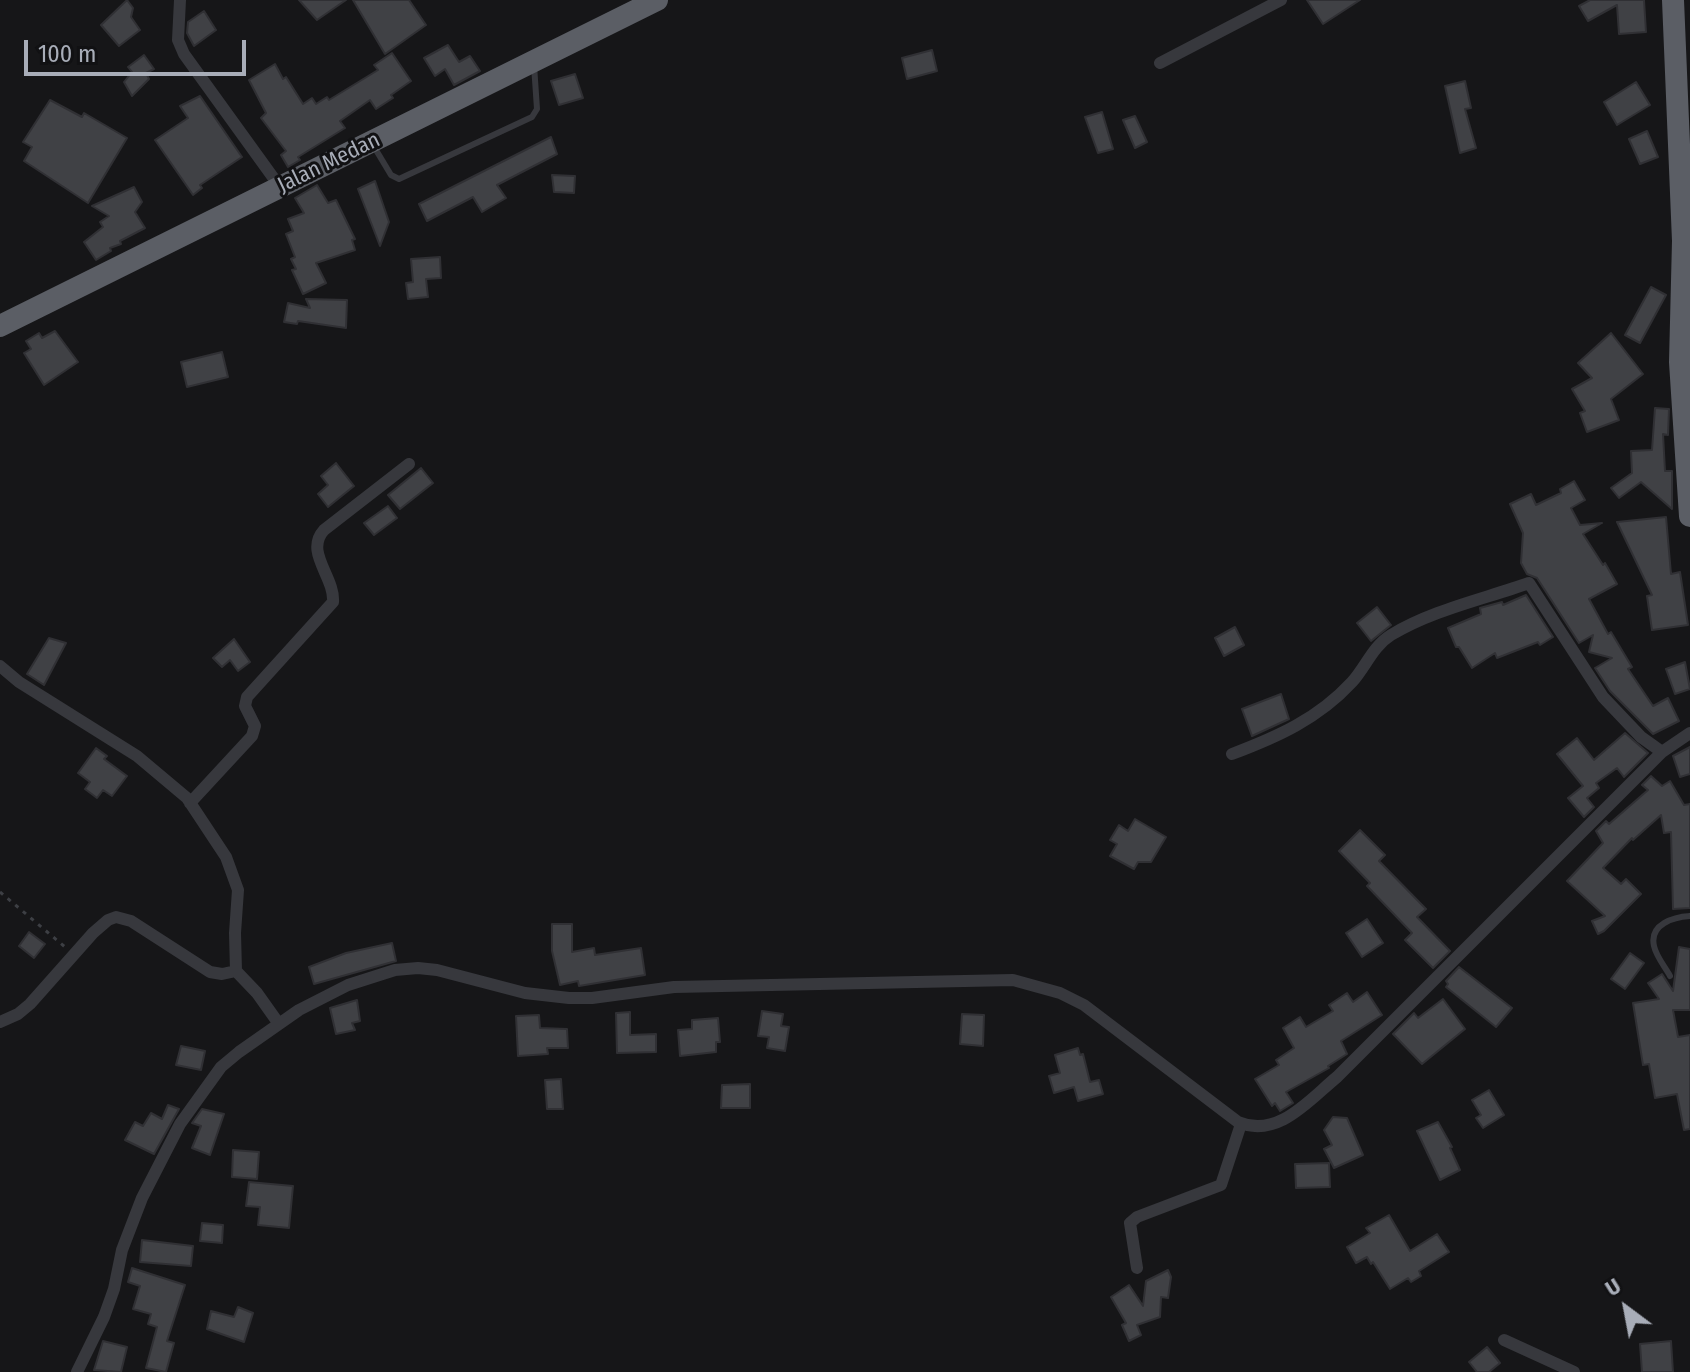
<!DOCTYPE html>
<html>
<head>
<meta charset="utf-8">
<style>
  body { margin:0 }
  #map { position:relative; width:1690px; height:1372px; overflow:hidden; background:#161618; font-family:"Fira Sans Condensed",sans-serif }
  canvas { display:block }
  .north { position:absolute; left:1586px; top:1268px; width:80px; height:80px; -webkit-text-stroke:6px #111113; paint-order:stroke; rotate:328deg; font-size:22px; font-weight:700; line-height:32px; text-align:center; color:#a8adb8 }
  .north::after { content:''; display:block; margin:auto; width:28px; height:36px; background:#a8adb8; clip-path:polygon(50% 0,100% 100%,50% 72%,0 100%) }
  .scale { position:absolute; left:24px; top:40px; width:222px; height:36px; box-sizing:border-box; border:4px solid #a8adb8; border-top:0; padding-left:10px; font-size:24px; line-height:28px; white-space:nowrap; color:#a8adb8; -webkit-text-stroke:6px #111113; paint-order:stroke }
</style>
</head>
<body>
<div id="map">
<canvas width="1690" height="1372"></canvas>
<div class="north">U</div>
<div class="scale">100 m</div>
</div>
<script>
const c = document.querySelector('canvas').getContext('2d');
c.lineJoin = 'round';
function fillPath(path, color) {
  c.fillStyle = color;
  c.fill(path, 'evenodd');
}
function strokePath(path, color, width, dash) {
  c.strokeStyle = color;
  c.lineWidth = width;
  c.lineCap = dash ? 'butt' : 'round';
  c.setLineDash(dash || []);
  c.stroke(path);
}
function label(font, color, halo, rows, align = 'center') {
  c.font = font + ' "Fira Sans Condensed",sans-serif';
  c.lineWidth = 6;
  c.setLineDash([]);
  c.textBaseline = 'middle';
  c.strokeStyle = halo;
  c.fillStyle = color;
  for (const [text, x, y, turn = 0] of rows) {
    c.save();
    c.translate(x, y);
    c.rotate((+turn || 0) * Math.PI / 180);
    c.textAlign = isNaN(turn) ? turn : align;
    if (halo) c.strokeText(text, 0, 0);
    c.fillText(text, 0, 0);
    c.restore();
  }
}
const building = new Path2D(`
  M127,0L133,8L131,17L140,30L119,46L101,25Z
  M299,0H346L317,20Z
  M353,0H409L426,25L385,54Z
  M1307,0H1360L1323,24Z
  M1590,0H1644L1646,32L1619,34L1617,5L1588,21L1579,6Z
  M204,11L216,30L194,46L187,33L188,22Z
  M448,45L459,62L470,56L480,71L454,85L445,69L435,76L424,58Z
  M932,50L937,71L907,79L902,58Z
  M392,53L411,81L391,95L393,98L376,109L370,100L340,121L345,128L298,157L300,160L288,167L281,155L286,151L261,118L266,113L249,80L275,64L283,79L286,77L303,104L312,98L316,104L327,97L329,100L378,70L374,65Z
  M144,55L154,69L146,73L149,79L132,96L124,82L132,72L128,67Z
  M575,74L583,98L559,105L551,81Z
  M1465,81L1471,108L1465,109L1476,148L1460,153L1445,86Z
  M1636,82L1650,105L1617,125L1604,102Z
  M200,96L242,157L200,185L202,188L193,195L155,140L188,118L180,106Z
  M50,100L82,117L84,113L127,138L88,203L24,161L32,147L23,142Z
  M1102,112L1113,149L1098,153L1085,117Z
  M1135,116L1147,142L1135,148L1123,120Z
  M1647,131L1658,157L1640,164L1629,139Z
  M551,137L557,154L497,185L506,198L482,212L473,197L427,221L419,204Z
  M552,175L575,176L574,193L554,192Z
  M375,181L389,222L380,246L358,189Z
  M317,185L328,203L336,200L355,239L352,240L355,250L316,263L326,283L303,294L292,270L296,269L291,259L295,257L286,234L293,231L288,219L304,213L295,198Z
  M134,187L142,202L135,212L145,228L120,241L121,244L110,248L111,251L96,260L84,242L103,227L100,222L109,216L92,206Z
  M440,257L441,278L426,279L428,297L408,299L406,283L413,282L411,259Z
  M1651,287L1666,295L1640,343L1625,335Z
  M306,299L347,300L346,328L298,321L297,324L284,322L288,303L310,308Z
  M55,331L78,362L44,385L24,353L31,349L26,341L39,333L42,338Z
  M1611,333L1643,374L1611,399L1619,420L1587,432L1580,413L1585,411L1572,389L1592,378L1578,363Z
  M222,352L228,377L187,387L181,362Z
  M1655,408L1669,409L1668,435L1663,434L1665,471H1672V509L1641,482L1619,498L1611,488L1632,473L1631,451L1652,450Z
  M336,463L354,486L328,507L318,494L328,485L321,476Z
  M421,468L433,483L400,509L388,495Z
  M1574,481L1585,500L1571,508L1580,525L1602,523L1583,534L1603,565L1605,563L1617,584L1589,599L1608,634L1611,632L1632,667L1628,669L1653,706L1668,698L1679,721L1653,734L1610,691L1595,668L1612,658L1589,652L1593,635L1579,643L1537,578L1527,574L1521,563L1523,533L1510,504L1531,494L1536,505L1561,493L1560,489Z
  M388,506L397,518L374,535L364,523Z
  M1666,517L1671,574L1680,572L1688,625L1652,630L1647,596L1652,595L1617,522Z
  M1526,595L1553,637L1540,645L1538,642L1497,658L1495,653L1472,668L1459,647H1456L1448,628L1481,614L1480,608L1502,602L1503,605Z
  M1377,607L1391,625L1371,641L1357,623Z
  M1235,627L1244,645L1224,656L1215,638Z
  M49,638L66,643L44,685L27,674Z
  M234,639L250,662L238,671L230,660L222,667L213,658Z
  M1685,662L1690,689L1675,694L1666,669Z
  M1281,694L1289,719L1252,736L1242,709Z
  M1625,733L1648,753L1624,777L1617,768L1596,783L1599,788L1587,798L1594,807L1584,817L1568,798L1583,786L1557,754L1577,738L1594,760Z
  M1690,747V774L1680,777L1673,756Z
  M96,748L107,756L104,759L127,776L112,796L103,790L97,798L85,789L90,782L78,773Z
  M1651,776L1662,786L1670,781L1684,805L1690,804V908L1673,909L1671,832L1664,833L1661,815L1633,840L1632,838L1603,868L1621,884L1626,879L1641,894L1604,931L1598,934L1592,921L1605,916L1567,881L1603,843L1596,831L1606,821L1609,824L1648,790L1642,785Z
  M1135,819L1166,837L1151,862H1138L1134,869L1110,856L1117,844L1110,840L1119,825L1128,831Z
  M1360,830L1385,855L1379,861L1426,909L1417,917L1450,951L1433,968L1405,940L1412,933L1367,886L1370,883L1339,851Z
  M1367,919L1383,943L1362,957L1346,933Z
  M552,924H572V952L594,948L595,955L641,948L645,975L579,986L578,981L560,985L552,951Z
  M29,932L45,944L34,958L19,946Z
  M392,943L396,961L314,984L309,967L346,953Z
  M1679,947L1690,949V1010H1673L1678,1037L1690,1035V1129L1684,1130L1677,1094L1655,1098L1649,1064L1643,1065L1633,1003L1659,999L1648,983L1662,974L1673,991Z
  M1630,953L1644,963L1625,989L1611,979Z
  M1459,967L1512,1008L1496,1027L1446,987L1448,984L1446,981Z
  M1367,992L1382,1015L1341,1041L1347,1054L1328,1066L1329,1068L1286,1092L1293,1103L1280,1111L1275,1103L1272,1106L1255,1079L1279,1065L1276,1060L1294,1048L1283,1028L1300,1017L1306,1027L1333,1011L1329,1005L1347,993L1353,1002Z
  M1443,999L1465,1029L1422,1064L1393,1034L1414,1013L1418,1018Z
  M357,1000L360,1021L352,1023L355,1030L336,1034L330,1008Z
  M762,1011L783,1014L781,1026L789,1027L785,1051L767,1048L769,1037L758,1036Z
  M630,1012V1035L656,1034V1052L617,1053L616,1013Z
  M962,1014L984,1015L983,1046L960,1044Z
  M539,1015L540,1028L567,1029L568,1048H547L548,1054L518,1056L516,1016Z
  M718,1018L720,1042H716V1052L680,1056L678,1030L692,1029V1020Z
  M181,1046L205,1051L201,1070L176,1065Z
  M1078,1048L1080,1055L1083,1054L1090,1082L1099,1080L1103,1094L1078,1101L1074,1087L1054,1093L1049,1076L1060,1073L1055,1055Z
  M561,1079L563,1109H547L545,1080Z
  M750,1084V1108H721L722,1085Z
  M1489,1090L1504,1115L1483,1128L1476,1118L1481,1115L1472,1100Z
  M168,1105L179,1109L154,1154L125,1140L135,1122L143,1126L151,1113L162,1119Z
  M202,1109L224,1114L210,1155L192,1148L201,1126L192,1123Z
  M1333,1117L1347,1118L1363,1155L1334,1168L1324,1149L1332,1145L1324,1130Z
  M1438,1122L1452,1147L1450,1148L1460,1170L1440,1180L1417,1131Z
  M233,1150L259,1152L257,1179L232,1177Z
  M1329,1163L1330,1187L1296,1188L1295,1164Z
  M249,1182L293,1186L289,1228L258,1225L260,1207L246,1206Z
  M1389,1215L1410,1251L1437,1234L1449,1252L1419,1271L1421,1276L1411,1282L1408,1278L1390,1289L1373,1262L1371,1264L1367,1257L1356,1263L1347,1247L1370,1233L1366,1228Z
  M202,1223L223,1225L222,1243L200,1241Z
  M142,1240L193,1246L191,1266L140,1262Z
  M132,1268L185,1285L167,1341L174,1343L166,1372L146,1368L157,1327L148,1324L151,1314L133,1309L140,1286L128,1282Z
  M1168,1270L1171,1277L1168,1298L1161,1297L1160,1317L1137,1325L1141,1335L1129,1341L1122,1325L1126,1323L1111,1297L1129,1285L1143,1306L1146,1281Z
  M238,1307L253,1313L244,1342L207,1329L211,1311L234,1317Z
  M103,1341L127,1347L121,1372L94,1370Z
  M1671,1341L1673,1372H1642L1640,1344Z
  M1487,1347L1500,1363L1489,1372H1477L1469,1362Z`);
const path = new Path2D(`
  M0,892L65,947`);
const service = new Path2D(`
  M373,145L391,175L399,179L532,117L537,109L534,65
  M1670,976C1665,967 1656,956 1654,946C1649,924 1674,917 1690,916`);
const minor = new Path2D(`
  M180,0L178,40L184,54L280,187
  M1160,63L1281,0
  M0,666L19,682L137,756L187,798L226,857L238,890L235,933L236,971L257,993L279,1024
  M1232,754C1277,737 1318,719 1352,682C1365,668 1373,646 1391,635C1432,610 1484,599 1529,583L1603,697L1641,737L1662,752
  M190,803L252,736L255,726L245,706L247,697L333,602C335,577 304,552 324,530L409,464
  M0,1022L18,1014L30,1004L93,933L108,920L116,917L131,921L210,972L222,974L236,971
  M1137,1268L1130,1223L1137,1217L1221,1185L1241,1124
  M1504,1340L1574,1372
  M77,1372L104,1317L114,1289L122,1250L142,1198L180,1124L221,1067L239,1052L299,1010L348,985L395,970L418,968L437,970L525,993L569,998H592L674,987L1013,980L1060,993L1084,1005L1238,1122C1278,1139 1309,1100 1337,1077L1662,752L1690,733`);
const trunk = new Path2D(`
  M1673,0L1683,241L1680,362L1690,516
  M0,326L657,0`);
const streetNames = [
  ["Jalan Medan",329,163,-26]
];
fillPath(building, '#404145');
strokePath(building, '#303034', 2);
strokePath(path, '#3d3f44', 3, [4, 6]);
strokePath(service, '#37383d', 6);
strokePath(minor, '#37383d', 12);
strokePath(trunk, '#5b5e65', 22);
label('22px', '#a8adb8', '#111113', streetNames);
</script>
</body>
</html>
